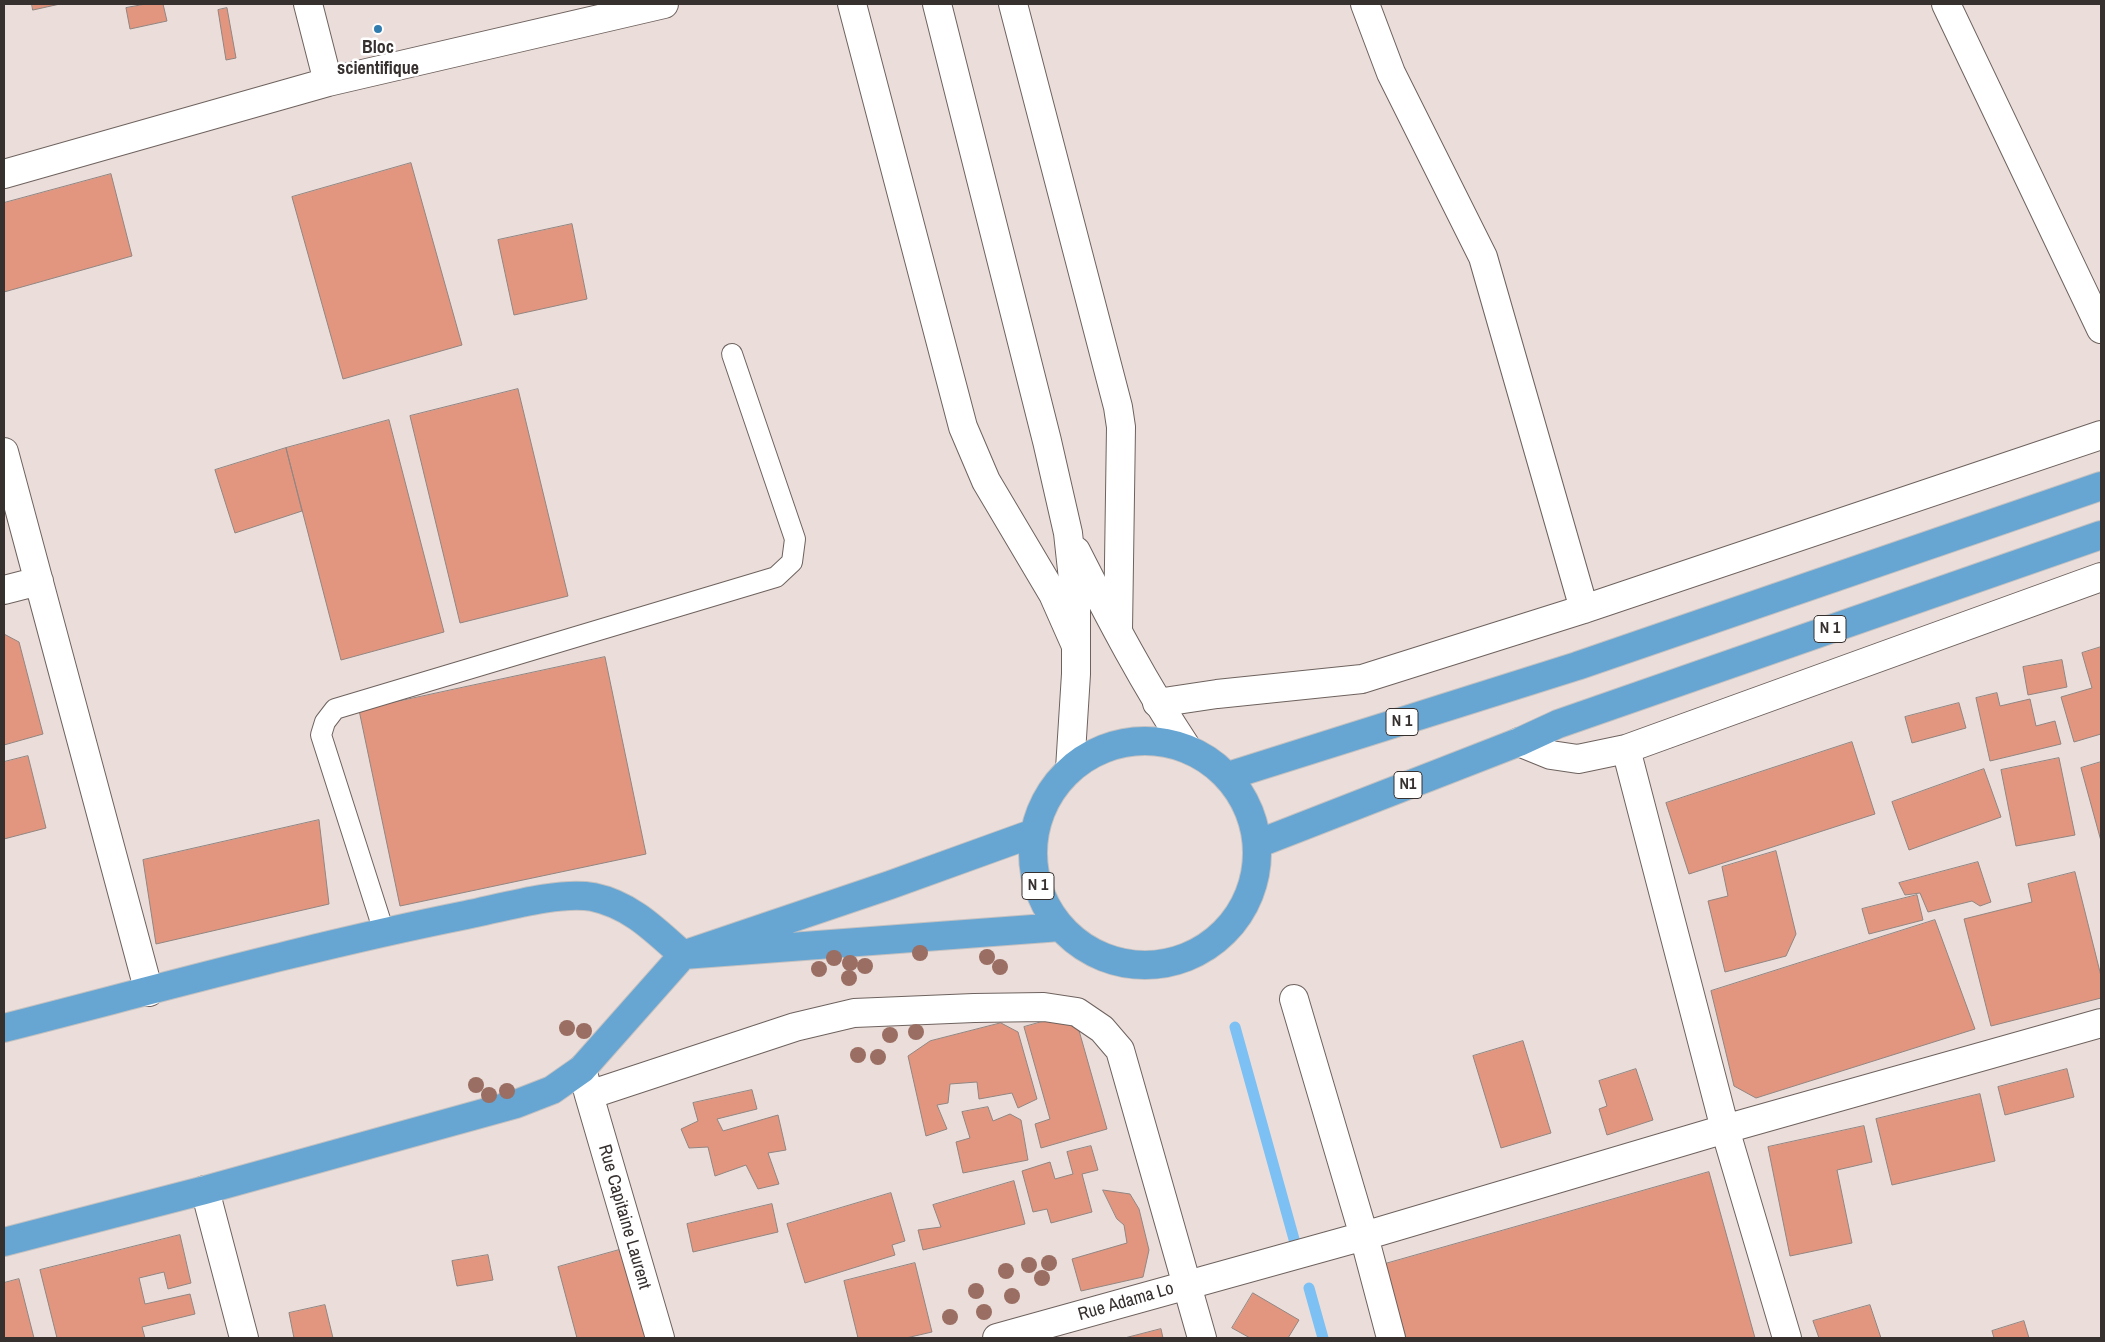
<!DOCTYPE html>
<html>
<head>
<meta charset="utf-8">
<style>
  body { margin:0 }
  #map { position:relative; width:2105px; height:1342px; overflow:hidden; background:#ebdeda; font-family:"Archivo Narrow",sans-serif }
  canvas { display:block }
  .frame { position:absolute; inset:0; border:5px solid #36302f; pointer-events:none }
</style>
</head>
<body>
<div id="map">
<canvas width="2105" height="1342"></canvas>
<div class="frame"></div>
</div>
<script>
const c = document.querySelector('canvas').getContext('2d');
c.lineJoin = 'round';
function strokePath(path, color, width, dash) {
  c.strokeStyle = color;
  c.lineWidth = width;
  c.lineCap = dash ? 'butt' : 'round';
  c.setLineDash(dash || []);
  c.stroke(path);
}
function fillPath(path, color) {
  c.fillStyle = color;
  c.fill(path, 'evenodd');
}
function label(font, color, halo, rows, align = 'center') {
  c.font = font + ' "Archivo Narrow",sans-serif';
  c.lineWidth = 5;
  c.setLineDash([]);
  c.textBaseline = 'middle';
  c.strokeStyle = halo;
  c.fillStyle = color;
  for (const [text, x, y, turn = 0] of rows) {
    c.save();
    c.translate(x, y);
    c.rotate((+turn || 0) * Math.PI / 180);
    c.textAlign = isNaN(turn) ? turn : align;
    if (halo) c.strokeText(text, 0, 0);
    c.fillText(text, 0, 0);
    c.restore();
  }
}
const stream = new Path2D(`
  M1235,1027L1297,1250
  M1309,1288L1323,1338`);
const building = new Path2D(`
  M32,4H60L33,10Z
  M146,4H163L167,21L130,29L126,8Z
  M227,8L236,58L226,60L218,10Z
  M411,163L462,345L343,379L292,197Z
  M111,174L132,256L4,292V203Z
  M572,224L587,299L514,315L498,240Z
  M518,389L568,596L460,623L410,416Z
  M389,420L444,632L341,660L286,448Z
  M286,448L302,511L235,533L215,470Z
  M4,634L19,642L43,734L4,745Z
  M2101,647V734L2074,742L2061,697L2092,688L2082,653Z
  M605,657L646,854L400,906L359,710Z
  M2062,660L2067,687L2028,695L2023,667Z
  M1997,693L2000,706L2030,699L2036,726L2055,721L2061,744L1990,761L1976,698Z
  M1959,703L1966,728L1912,743L1905,717Z
  M1852,742L1875,814L1689,874L1666,803Z
  M28,756L46,828L4,839V762Z
  M2059,758L2075,835L2016,846L2001,770Z
  M2101,762V841L2081,768Z
  M1984,769L2001,817L1909,850L1892,802Z
  M319,820L329,904L156,944L143,860Z
  M1776,851L1796,934L1786,956L1725,972L1708,901L1728,896L1722,867Z
  M1978,862L1991,902L1980,906L1972,901L1928,912L1920,893L1905,895L1899,883Z
  M2075,872L2101,976V998L1991,1026L1964,919L2032,902L2028,884Z
  M1917,895L1923,920L1869,934L1862,909Z
  M1935,920L1975,1029L1756,1098L1734,1086L1711,991Z
  M1074,1013L1107,1129L1041,1148L1035,1124L1050,1119L1024,1027Z
  M1001,1023L1018,1032L1037,1099L1018,1108L1012,1093L979,1099L977,1082L950,1084L948,1103L937,1105L947,1129L926,1136L908,1056L930,1041Z
  M1523,1041L1551,1133L1501,1148L1473,1056Z
  M1636,1069L1653,1120L1607,1135L1599,1109L1607,1106L1599,1081Z
  M2067,1069L2074,1097L2005,1115L1998,1087Z
  M752,1090L757,1109L717,1119L723,1131L778,1115L786,1150L768,1153L779,1184L758,1189L746,1165L715,1176L708,1147L689,1148L681,1129L698,1121L693,1103Z
  M1980,1094L1995,1161L1892,1185L1876,1119Z
  M988,1107L993,1121L1010,1114L1021,1120L1028,1160L963,1173L956,1142L970,1138L962,1112Z
  M1864,1126L1872,1162L1837,1170L1852,1243L1790,1256L1768,1147Z
  M1091,1146L1098,1170L1082,1174L1092,1212L1051,1223L1047,1209L1033,1212L1022,1171L1050,1162L1055,1179L1073,1174L1067,1152Z
  M1709,1172L1755,1338H1406L1385,1264Z
  M1014,1181L1025,1224L923,1250L918,1230L941,1227L933,1205Z
  M1103,1190L1130,1194L1139,1209L1149,1250L1143,1277L1081,1291L1072,1259L1127,1243L1124,1225L1117,1219Z
  M891,1193L905,1241L892,1245L895,1255L805,1283L787,1224Z
  M772,1204L778,1232L693,1252L687,1224Z
  M180,1235L191,1283L168,1289L164,1272L139,1278L145,1304L190,1294L195,1314L142,1327L145,1338H57L40,1270Z
  M630,1247L654,1338H577L558,1267Z
  M488,1255L493,1280L457,1286L452,1261Z
  M915,1263L932,1332L906,1338H858L844,1281Z
  M19,1279L34,1338H4V1283Z
  M1253,1293L1299,1320L1288,1338H1250L1232,1328Z
  M325,1305L333,1338H294L289,1313Z
  M1870,1305L1881,1338H1819L1813,1321Z
  M2024,1321L2029,1338H1994L1992,1331Z
  M1161,1329L1163,1338H1125Z`);
const lane = new Path2D(`
  M384,932L321,735L325,722L335,709L776,577L792,562L795,539L732,354`);
const street = new Path2D(`
  M308,4L328,82
  M852,4L963,427L986,481L1053,594L1076,646
  M1013,4L1118,407L1121,427L1118,630
  M1365,4L1391,73L1483,257L1584,609
  M1946,4L2101,329
  M4,174L328,82L664,4
  M4,452L149,992
  M4,590L39,581
  M1157,703L1217,694L1362,679L1584,609L2101,435
  M1519,742L1551,755L1578,759L1626,749L2101,577
  M1626,749L1725,1129L1787,1338
  M1294,999L1364,1236L1391,1338
  M582,1069L589,1095L795,1027L854,1013L974,1008L1044,1007L1077,1012L1102,1029L1120,1050L1202,1338
  M589,1095L660,1338
  M205,1190L244,1338
  M997,1338L1364,1236L1725,1129L2101,1023`);
const secondary = new Path2D(`
  M937,4L1047,441L1068,533L1076,607V674L1070,769
  M1076,551C1110,618 1145,685 1187,748`);
const highway = new Path2D(`
  M1033 853a112 112 0 1 1 224 0a112 112 0 1 1-224 0Z
  M1228,776L1577,666L2101,486
  M1257,844L1519,742L1558,724L2101,535
  M4,1028C157,989 311,946 466,915C501,908 558,891 593,897C631,905 655,930 683,955L1060,927
  M4,1242L205,1190L516,1104L552,1090L582,1069L683,955L890,885L1034,833`);
const trees = [
  [920,953],
  [987,957],
  [834,958],
  [850,963],
  [865,966],
  [1000,967],
  [819,969],
  [849,978],
  [567,1028],
  [584,1031],
  [916,1032],
  [890,1035],
  [858,1055],
  [878,1057],
  [476,1085],
  [507,1091],
  [489,1095],
  [1049,1263],
  [1029,1265],
  [1006,1271],
  [1042,1278],
  [976,1291],
  [1012,1296],
  [984,1312],
  [950,1317]
];
const markers = [
  [378,29,5,"#317caf"]
];
const shields = [
  [1830,629,32],
  [1402,722,32],
  [1408,785,28],
  [1038,886,32]
];
const shieldNames = [
  ["N 1",1830,629],
  ["N 1",1402,722],
  ["N1",1408,785],
  ["N 1",1038,886]
];
const poiNames = [
  ["Bloc",378,48],
  ["scientifique",378,69]
];
const streetNames = [
  ["Rue Capitaine Laurent",624,1217,74],
  ["Rue Adama Lo",1126,1302,-16]
];
strokePath(stream, '#7dc0f3', 11);
fillPath(building, '#e3967f');
strokePath(building, '#918581', 1);
strokePath(lane, '#6e625e', 22);
strokePath(street, '#6e625e', 30);
strokePath(secondary, '#6e625e', 30);
strokePath(highway, '#c3c1c1', 30);
strokePath(lane, '#fff', 20);
strokePath(street, '#fff', 28);
strokePath(secondary, '#fff', 28);
strokePath(highway, '#67a5d3', 28);
c.fillStyle = '#9a6e62';
for (const [x, y] of trees) {
  c.beginPath();
  c.arc(x, y, 8, 0, 2 * Math.PI);
  c.fill();
}
for (const [x, y, r, color] of markers) {
  const dot = new Path2D();
  dot.arc(x, y, r, 0, 2 * Math.PI);
  c.fillStyle = color;
  c.fill(dot);
  strokePath(dot, '#fff', 2);
}
for (const [x, y, w] of shields) {
  const box = new Path2D();
  box.roundRect(x - w / 2, y - 13.5, w, 27, 4);
  c.fillStyle = '#fff';
  c.fill(box);
  strokePath(box, '#36302f', 1);
}
label('bold 16px', '#36302f', null, shieldNames);
label('bold 18px', '#36302f', '#fff', poiNames);
label('18px', '#36302f', '#fff', streetNames);
</script>
</body>
</html>
